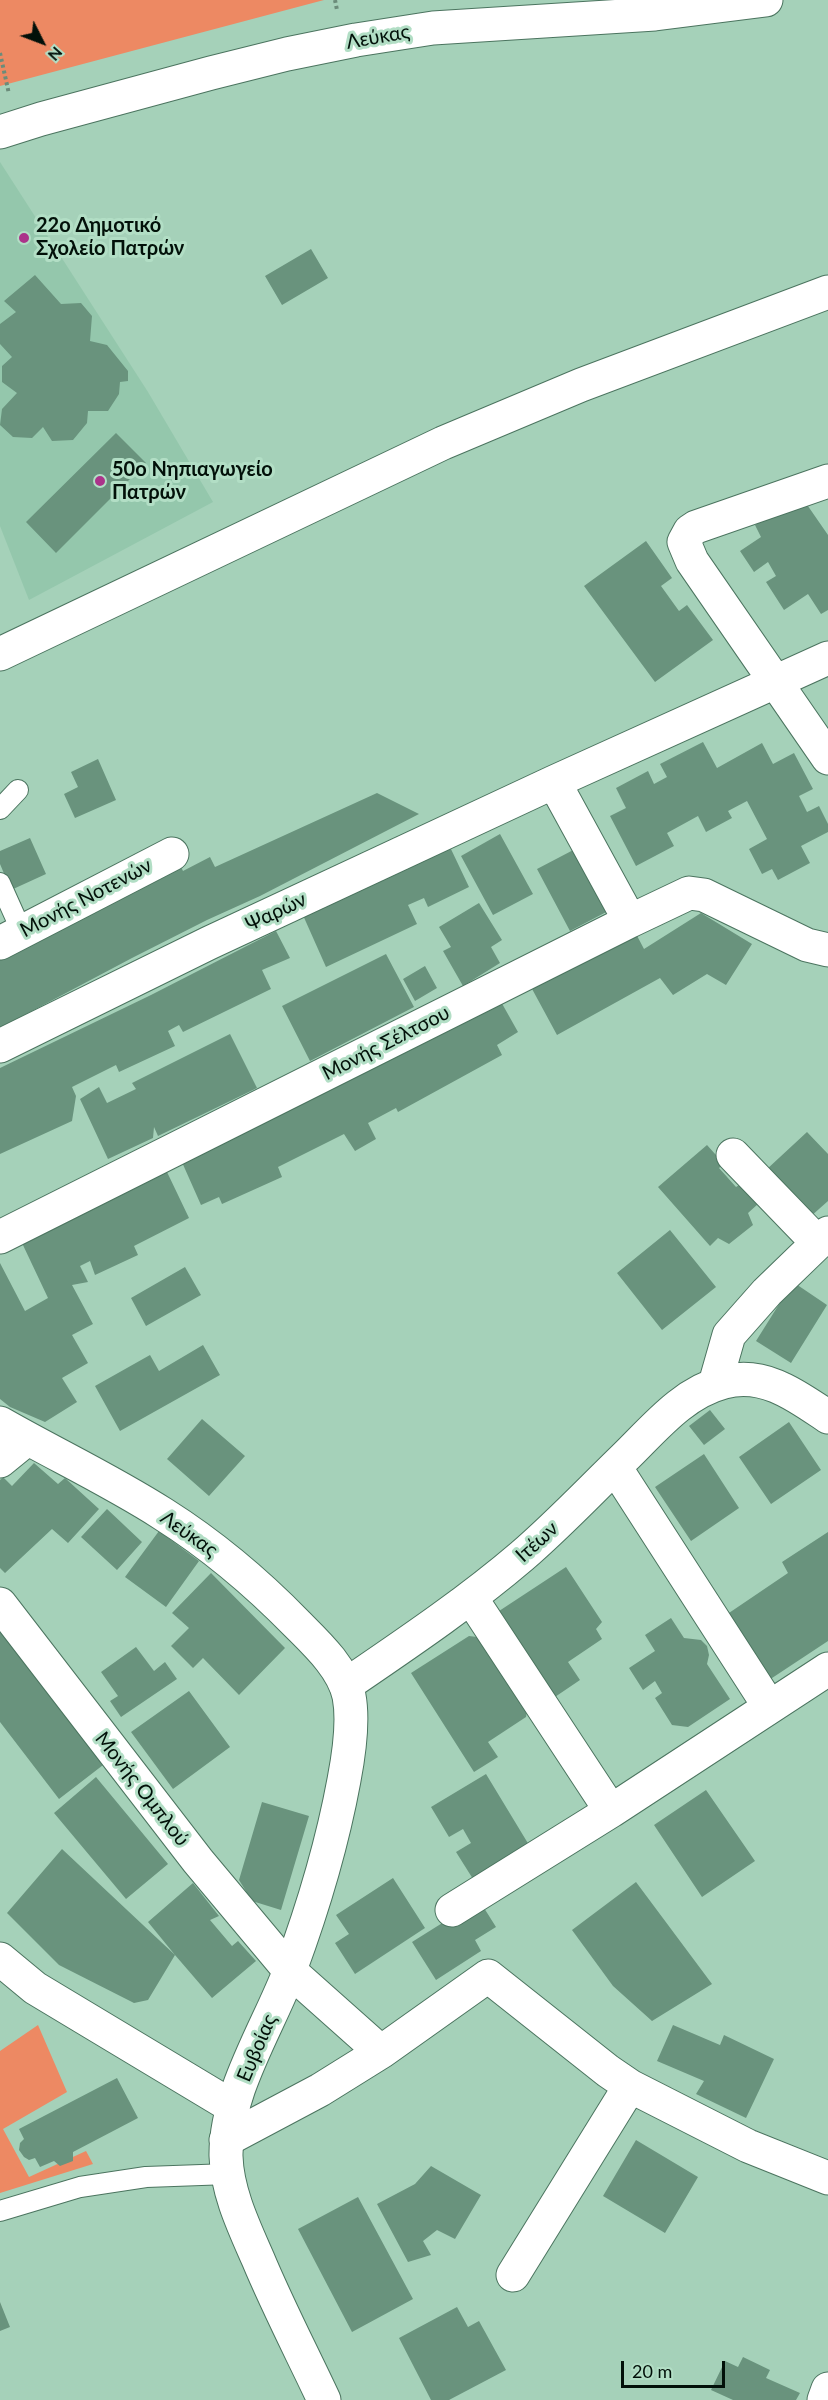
<!DOCTYPE html>
<html>
<head>
<meta charset="utf-8">
<style>
  body { margin:0 }
  #map { position:relative; width:828px; height:2400px; overflow:hidden; background:#a5d1b9; font-family:Lato,sans-serif }
  canvas { display:block }
  .north { position:absolute; left:12px; top:12px; width:60px; height:60px; -webkit-text-stroke:4px #b2dec5; paint-order:stroke; rotate:132deg; font-size:16px; font-weight:700; line-height:24px; text-align:center; color:#021009 }
  .north::after { content:''; display:block; margin:auto; width:21px; height:27px; background:#021009; clip-path:polygon(50% 0,100% 100%,50% 72%,0 100%) }
  .scale { position:absolute; left:621px; top:2361px; width:104px; height:27px; box-sizing:border-box; border:3px solid #021009; border-top:0; padding-left:8px; font-size:18px; line-height:21px; white-space:nowrap; color:#021009; -webkit-text-stroke:4px #b2dec5; paint-order:stroke }
</style>
</head>
<body>
<div id="map">
<canvas width="828" height="2400"></canvas>
<div class="north">N</div>
<div class="scale">20 m</div>
</div>
<script>
const c = document.querySelector('canvas').getContext('2d');
c.lineJoin = 'round';
function fillPath(path, color) {
  c.fillStyle = color;
  c.fill(path, 'evenodd');
}
function strokePath(path, color, width, dash) {
  c.strokeStyle = color;
  c.lineWidth = width;
  c.lineCap = dash ? 'butt' : 'round';
  c.setLineDash(dash || []);
  c.stroke(path);
}
function label(font, color, halo, rows, align = 'center') {
  c.font = font + ' Lato,sans-serif';
  c.lineWidth = 6;
  c.setLineDash([]);
  c.textBaseline = 'middle';
  c.strokeStyle = halo;
  c.fillStyle = color;
  for (const [text, x, y, turn = 0] of rows) {
    c.save();
    c.translate(x, y);
    c.rotate((+turn || 0) * Math.PI / 180);
    c.textAlign = isNaN(turn) ? turn : align;
    if (halo) c.strokeText(text, 0, 0);
    c.fillText(text, 0, 0);
    c.restore();
  }
}
const built = new Path2D(`
  M0,162L148,392L213,502L29,600L0,526Z`);
const green = new Path2D(`
  M0,0H324L0,86Z
  M38,2025L67,2092L3,2129L29,2177L86,2151L93,2164L0,2193V2051Z`);
const building = new Path2D(`
  M311,249L328,278L282,305L265,276Z
  M35,275L61,304L81,303L92,316L90,341L107,345L128,371V381L120,382L119,394L108,411H88L87,423L73,440L52,441L43,427L32,438L13,437L0,425L2,409L17,393L2,382V366L12,357L0,344V324L16,312L4,301Z
  M116,433L146,463L56,553L26,522Z
  M801,496L828,535V610L821,614L808,594L784,610L766,582L776,576L768,562L754,572L740,551L761,537L755,525Z
  M646,541L672,578L661,586L679,611L687,605L713,640L655,682L584,586Z
  M703,742L717,768L762,743L773,764L794,753L813,789L799,796L807,812L819,806L828,824V832L801,846L810,863L778,880L772,869L762,874L749,849L767,839L747,801L728,811L732,818L706,832L698,816L667,833L674,846L636,866L610,816L626,808L616,788L648,771L654,784L667,777L660,764Z
  M98,759L116,800L75,818L64,794L78,787L71,772Z
  M377,793L419,814L260,896L207,920L132,958L0,1028V950L181,867L183,871L210,857L215,867Z
  M500,834L533,894L493,915L461,856Z
  M30,838L46,874L11,890L0,864V851Z
  M450,847L469,887L428,907L424,898L408,905L417,924L326,967L302,913Z
  M579,847L612,909L570,931L537,869Z
  M479,903L502,940L491,947L500,963L463,986L443,951L451,947L439,927Z
  M701,913L752,944L726,985L707,974L673,995L660,978L557,1035L531,987L634,930L644,949Z
  M276,931L290,958L262,970L271,989L183,1032L179,1025L168,1031L175,1046L119,1072L116,1065L72,1087L76,1096L72,1121L0,1154V1068L151,995Z
  M386,954L414,1007L310,1061L282,1006Z
  M425,966L437,988L415,1001L403,979Z
  M500,1000L518,1032L497,1045L502,1055L398,1112L396,1108L368,1123L376,1139L355,1151L344,1134L278,1167L282,1177L222,1204L219,1197L201,1205L181,1160Z
  M230,1034L257,1088L158,1136L154,1127L153,1138L108,1159L80,1099L99,1087L107,1103L136,1089L132,1083Z
  M807,1132L828,1154V1201L810,1217L766,1170Z
  M707,1145L724,1164L719,1168L736,1187L741,1184L758,1204L748,1213L753,1225L729,1244L718,1238L710,1246L658,1187Z
  M167,1172L189,1218L134,1246L138,1255L95,1275L90,1261L80,1266L88,1282L72,1285L93,1324L72,1335L88,1363L62,1378L77,1402L45,1422L10,1407L0,1399V1263L25,1311L48,1298L22,1243Z
  M670,1230L716,1287L662,1330L617,1273Z
  M185,1267L201,1295L146,1326L131,1298Z
  M793,1282L827,1305L791,1363L756,1341Z
  M203,1345L220,1375L120,1431L95,1386L150,1355L159,1371Z
  M710,1410L725,1429L704,1445L689,1426Z
  M202,1419L245,1456L209,1496L167,1459Z
  M789,1422L821,1470L771,1504L739,1457Z
  M704,1454L739,1508L691,1541L655,1487Z
  M34,1463L58,1484L65,1478L99,1509L68,1543L52,1529L5,1573L0,1568V1480L3,1477L12,1486Z
  M107,1509L142,1542L117,1570L81,1537Z
  M159,1531L199,1561L166,1607L125,1577Z
  M828,1532V1641L769,1680L726,1615L788,1573L782,1562Z
  M566,1567L602,1622L596,1629L602,1639L568,1662L580,1680L549,1701L493,1615Z
  M211,1573L285,1648L239,1695L203,1658L193,1668L171,1646L189,1628L172,1613Z
  M671,1618L684,1638L701,1640L707,1646L709,1655L707,1664L730,1699L688,1727L672,1725L655,1698L662,1693L655,1681L643,1690L629,1668L655,1651L645,1635Z
  M0,1622L107,1762L59,1799L0,1722Z
  M469,1636L485,1638L528,1704L526,1717L488,1742L498,1757L474,1772L411,1673Z
  M136,1647L154,1671L165,1662L177,1679L121,1717L110,1701L118,1696L101,1672Z
  M189,1691L230,1747L173,1789L131,1732Z
  M486,1774L529,1845L473,1879L456,1852L471,1843L463,1829L449,1837L431,1807Z
  M96,1777L168,1864L126,1899L54,1813Z
  M706,1790L755,1861L702,1897L654,1825Z
  M262,1802L309,1816L281,1910L252,1901L239,1880Z
  M62,1849L175,1955L148,1922L193,1883L219,1916L210,1920L232,1946L238,1941L256,1961L212,1998L175,1955L148,2000L134,2003L59,1965L7,1913Z
  M393,1878L425,1928L355,1974L335,1943L349,1934L336,1915Z
  M636,1882L712,1984L652,2021L613,1986L572,1930Z
  M479,1900L496,1927L475,1940L481,1951L436,1980L412,1942Z
  M673,2025L720,2045L724,2035L774,2059L746,2118L696,2094L704,2081L657,2061Z
  M117,2078L138,2118L73,2152V2161L60,2166L54,2161L40,2167L35,2158L29,2160L24,2157L19,2150L20,2143L24,2139L19,2129Z
  M636,2140L698,2177L665,2233L603,2196Z
  M431,2166L481,2195L455,2239L437,2230L423,2241L431,2255L408,2262L377,2204L415,2184Z
  M358,2197L413,2299L352,2332L298,2229Z
  M0,2302L10,2327L0,2331Z
  M457,2307L468,2327L479,2321L506,2370L449,2400H431L399,2338Z
  M743,2357L770,2370L766,2378L800,2393L796,2400H733L711,2390L725,2361L738,2367Z`);
const path = new Path2D(`
  M335,0L337,10
  M0,53L9,94`);
const service = new Path2D(`
  M0,809L18,790
  M0,883L22,932
  M0,2211L80,2187L146,2177L229,2174`);
const minor = new Path2D(`
  M828,481L696,527L690,531L684,542L692,561L828,758
  M0,654L443,443L581,385L828,292
  M630,921L689,893L704,895L807,945L828,950
  M0,943L172,854
  M0,1046L209,943L554,782L828,658
  M733,1155L818,1243
  M0,1237L630,921L554,782
  M715,1384L729,1335L767,1292L828,1233
  M0,1461L27,1439
  M615,1467L769,1706
  M471,1598L611,1811
  M0,1604L198,1861L290,1971L381,2052L488,1976L608,2071L630,2086L748,2146L828,2178
  M346,1685C406,1644 467,1603 522,1556C558,1525 590,1491 624,1458C654,1429 682,1393 724,1382C764,1371 797,1396 828,1417
  M452,1910L611,1811L828,1669
  M0,1959L35,1988L233,2107
  M226,2140L320,2090L381,2052
  M513,2275L630,2086
  M824,2400L828,2389`);
const tertiary = new Path2D(`
  M0,132L41,119L211,73L287,54L356,40L433,28L655,14L766,0`);
const secondary = new Path2D(`
  M0,1423C54,1454 110,1480 163,1514C212,1545 257,1583 297,1624C317,1644 343,1668 349,1696C354,1722 349,1754 344,1780C332,1845 313,1908 290,1970C268,2028 225,2093 226,2156C227,2192 244,2227 258,2259C278,2307 302,2353 324,2400`);
const markers = [
  [24,238,6,"#ab338a"],
  [100,481,6,"#ab338a"]
];
const streetNames = [
  ["Λεύκας",378,37,-10],
  ["Μονής Νοτενών",86,898,-28],
  ["Ψαρών",276,912,-25],
  ["Μονής Σέλτσου",386,1043,-27],
  ["Λεύκας",189,1534,35],
  ["Ιτέων",537,1542,-42],
  ["Μονής Ομπλού",142,1789,52],
  ["Ευβοίας",257,2048,-67]
];
const poiNames = [
  ["22ο Δημοτικό",36,226],
  ["Σχολείο Πατρών",36,249],
  ["50o Νηπιαγωγείο",112,470],
  ["Πατρών",112,493]
];
fillPath(built, '#94c7ac');
fillPath(green, '#ed8963');
fillPath(building, '#69937d');
strokePath(service, '#4b745f', 22);
strokePath(minor, '#4b745f', 35);
strokePath(tertiary, '#4b745f', 35);
strokePath(secondary, '#4b745f', 35);
strokePath(path, '#6b8c7a', 4, [3, 3]);
strokePath(service, '#fff', 20);
strokePath(minor, '#fff', 33);
strokePath(tertiary, '#fff', 33);
strokePath(secondary, '#fff', 33);
for (const [x, y, r, color] of markers) {
  const dot = new Path2D();
  dot.arc(x, y, r, 0, 2 * Math.PI);
  c.fillStyle = color;
  c.fill(dot);
  strokePath(dot, '#b2dec5', 2);
}
label('20px', '#021009', '#b2dec5', streetNames);
label('bold 20px', '#021009', '#b2dec5', poiNames, 'left');
</script>
</body>
</html>
